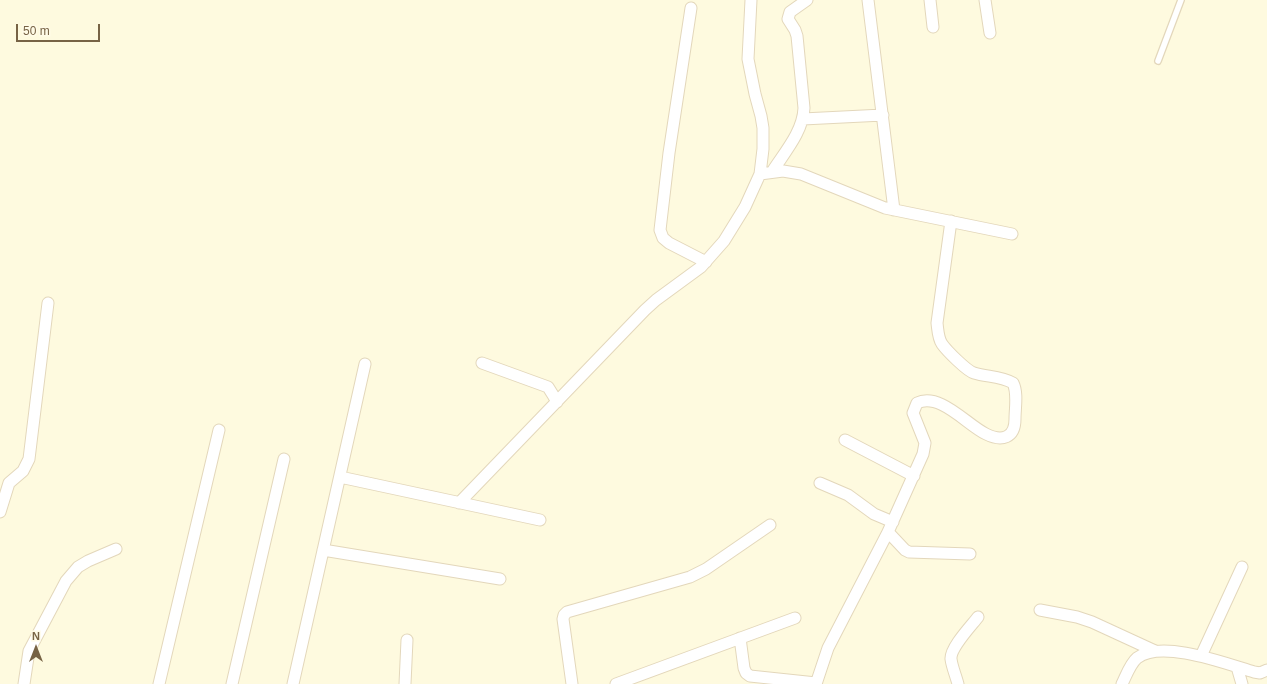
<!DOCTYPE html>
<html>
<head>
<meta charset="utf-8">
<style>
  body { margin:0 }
  #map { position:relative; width:1267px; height:684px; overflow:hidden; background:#fefadf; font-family:Arial,sans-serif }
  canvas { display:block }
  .north { position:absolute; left:16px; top:628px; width:40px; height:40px; -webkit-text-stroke:3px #fffbe7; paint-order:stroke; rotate:0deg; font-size:11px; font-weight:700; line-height:16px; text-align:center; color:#776345 }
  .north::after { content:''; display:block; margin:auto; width:14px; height:18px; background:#776345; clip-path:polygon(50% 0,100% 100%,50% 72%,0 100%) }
  .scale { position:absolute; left:16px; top:24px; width:84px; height:18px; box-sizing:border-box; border:2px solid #776345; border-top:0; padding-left:5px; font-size:12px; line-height:14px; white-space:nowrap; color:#776345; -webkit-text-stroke:3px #fffbe7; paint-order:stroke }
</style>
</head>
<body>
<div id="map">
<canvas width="1267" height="684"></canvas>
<div class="north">N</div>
<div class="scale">50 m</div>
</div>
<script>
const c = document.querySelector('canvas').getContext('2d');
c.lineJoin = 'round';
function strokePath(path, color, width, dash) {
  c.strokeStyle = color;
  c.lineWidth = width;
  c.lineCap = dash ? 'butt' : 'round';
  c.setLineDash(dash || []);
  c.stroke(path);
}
const lane = new Path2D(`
  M1158,61L1181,0`);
const street = new Path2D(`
  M868,0L894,210
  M930,0L933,27
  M985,0L990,33
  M691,8L669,153L660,230L663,238L669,243L706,262
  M803,119L883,115
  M772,172C784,153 803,132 804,108L797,36L795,30L788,19L790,12L807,0
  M760,174L783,171L801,174L885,208L1012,234
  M482,363L548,387L553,395L557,402
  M845,440L914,476
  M340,477L540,520
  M820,483L848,495L874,514L893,522
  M459,503L645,310L656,300L701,267L724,241L745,207L760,174L763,149V128L761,116L755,94L748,59L751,0
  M0,512L9,483L23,471L29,459L48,303
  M888,532L905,550L909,552L970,554
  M323,550L500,579
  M1040,610L1077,617L1092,622L1155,651
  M740,638L744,668L746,673L750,676L816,683
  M1201,656L1242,567
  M1237,667L1242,684
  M24,684L29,651L66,581L78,567L88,561L116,549
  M159,684L219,430
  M232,684L284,459
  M293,684L365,364
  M405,684L407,640
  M572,684L563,619L564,615L567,612L690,577L706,569L770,525
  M616,684L795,618
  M816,684L828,648L888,532L923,454L925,443L913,413L917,403C940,392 967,425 986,434C1002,442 1015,438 1015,419C1015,408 1018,393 1013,383C1001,376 987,377 974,373C967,371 947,351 942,344C938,338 938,331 937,323L951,221
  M958,684C956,676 952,667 951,659C950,648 971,626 978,617
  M1122,684C1126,676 1130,664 1137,658C1162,639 1227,664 1254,672L1260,673L1267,670`);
strokePath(lane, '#e3d7bb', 8);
strokePath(street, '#e3d7bb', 13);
strokePath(lane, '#fff', 5.5);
strokePath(street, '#fff', 11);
</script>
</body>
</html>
